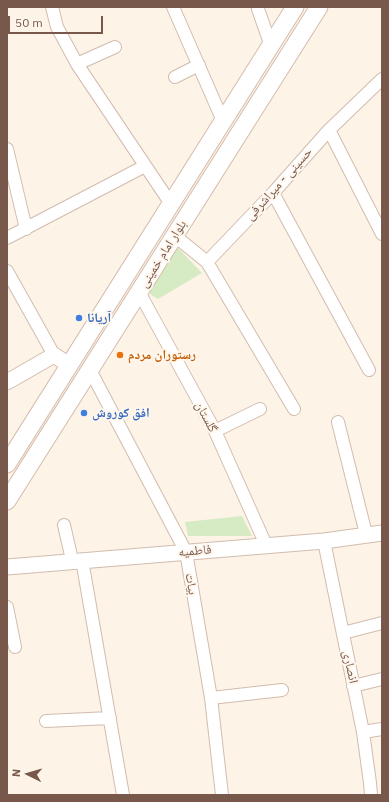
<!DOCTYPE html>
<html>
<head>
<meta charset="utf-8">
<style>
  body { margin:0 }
  #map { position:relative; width:389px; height:802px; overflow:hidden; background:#fdf3e7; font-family:"IBM Plex Sans",sans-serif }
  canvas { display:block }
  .frame { position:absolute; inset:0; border:8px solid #78584a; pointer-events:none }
  .north { position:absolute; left:8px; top:754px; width:40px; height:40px; -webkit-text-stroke:3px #fff7ee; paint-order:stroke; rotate:275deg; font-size:11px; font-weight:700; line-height:16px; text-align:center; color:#78584a }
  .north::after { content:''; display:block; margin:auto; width:14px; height:18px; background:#78584a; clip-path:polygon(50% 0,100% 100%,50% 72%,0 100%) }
  .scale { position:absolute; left:8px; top:16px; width:95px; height:18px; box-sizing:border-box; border:2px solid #78584a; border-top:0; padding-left:5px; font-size:12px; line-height:14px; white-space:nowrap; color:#78584a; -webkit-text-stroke:3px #fff7ee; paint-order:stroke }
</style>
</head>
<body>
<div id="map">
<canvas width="389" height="802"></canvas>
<div class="frame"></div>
<div class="north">N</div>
<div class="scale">50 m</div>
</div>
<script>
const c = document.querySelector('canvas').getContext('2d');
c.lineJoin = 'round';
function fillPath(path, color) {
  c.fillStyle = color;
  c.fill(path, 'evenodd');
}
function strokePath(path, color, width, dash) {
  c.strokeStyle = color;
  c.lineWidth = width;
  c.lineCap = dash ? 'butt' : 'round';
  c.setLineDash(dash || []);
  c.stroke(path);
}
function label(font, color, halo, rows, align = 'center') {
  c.font = font + ' "IBM Plex Sans","Noto Naskh Arabic",sans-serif';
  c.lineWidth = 4;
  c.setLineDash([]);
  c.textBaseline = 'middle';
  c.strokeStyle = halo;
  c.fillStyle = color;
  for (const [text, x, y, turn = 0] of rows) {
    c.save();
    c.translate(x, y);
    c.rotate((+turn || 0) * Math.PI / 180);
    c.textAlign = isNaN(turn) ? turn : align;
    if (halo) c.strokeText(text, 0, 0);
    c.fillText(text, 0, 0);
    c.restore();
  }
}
const green = new Path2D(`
  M178,248L202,273L158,299L151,295L148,288Z
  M242,516L252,536H188L185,522Z`);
const minor = new Path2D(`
  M52,7L57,27L77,64L171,204
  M173,7L223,121
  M258,9L271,46
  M77,64L115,47
  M175,77L199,65
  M329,130L382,234
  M7,149L26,229
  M273,193L369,370
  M175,236L207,262L273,193L329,130L382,79
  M7,238L145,166
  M207,262L294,409
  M7,271L54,355
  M139,292L215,431L266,545
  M90,370L186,552L211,698L222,795
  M338,422L366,534
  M215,431L260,409
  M64,525L72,560
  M324,541L363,732L370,783L371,795
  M82,560L123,795
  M7,607L15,647
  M343,633L382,623
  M353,686L382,679
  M211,698L282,690
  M46,721L110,718
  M363,732L382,729`);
const tertiary = new Path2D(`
  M7,382L54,355L69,365
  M7,567L324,541L382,533`);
const secondary = new Path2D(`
  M7,464L295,7
  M7,501L319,7`);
const markers = [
  [79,318,4,"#3f7fe0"],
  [120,355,4,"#e8710a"],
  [84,413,4,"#3f7fe0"]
];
const streetNames = [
  ["حسینی - میراشرفی",279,184,-48],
  ["بلوار امام خمینی",163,254,-58],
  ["گلستان",206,417,62],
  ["فاطمیه",195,551,-5],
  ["بیات",191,584,80],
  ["انصاری",350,667,78]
];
const shopNames = [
  ["آريانا",87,318],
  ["افق کوروش",92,413]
];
const foodNames = [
  ["رستوران مردم",128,355]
];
fillPath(green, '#d6ebc4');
strokePath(minor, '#d2bcae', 14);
strokePath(tertiary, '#d2bcae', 17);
strokePath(secondary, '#d5bcac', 19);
strokePath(minor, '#fff', 12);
strokePath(tertiary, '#fff', 15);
strokePath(secondary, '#fff', 17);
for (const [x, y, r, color] of markers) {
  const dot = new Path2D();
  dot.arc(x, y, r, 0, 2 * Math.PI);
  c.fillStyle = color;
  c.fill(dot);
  strokePath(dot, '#fff7ee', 1.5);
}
label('13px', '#78584a', '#fff7ee', streetNames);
label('bold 13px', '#366cbe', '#fff7ee', shopNames, 'left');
label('bold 13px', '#c56008', '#fff7ee', foodNames, 'left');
</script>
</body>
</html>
